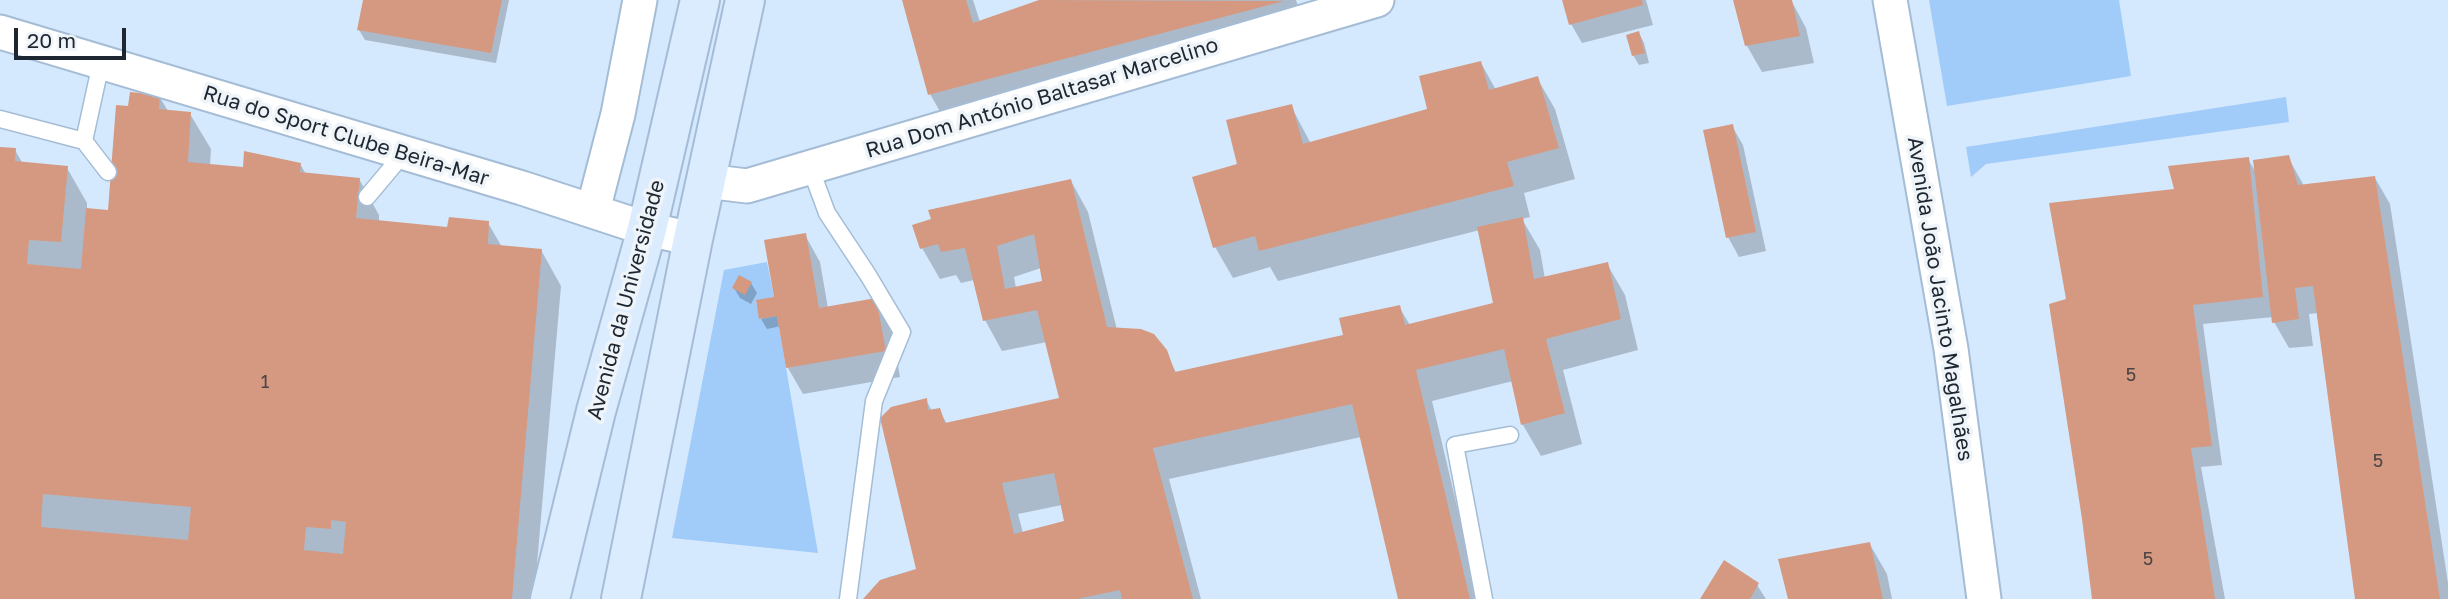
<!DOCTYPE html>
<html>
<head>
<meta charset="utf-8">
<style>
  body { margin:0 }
  #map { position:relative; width:2448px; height:599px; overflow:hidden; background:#d5e9fe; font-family:"Golos Text",sans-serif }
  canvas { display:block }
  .scale { position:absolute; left:14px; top:28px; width:112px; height:32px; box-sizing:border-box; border:4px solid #1e2731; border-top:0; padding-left:9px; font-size:21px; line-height:24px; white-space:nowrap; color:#1e2731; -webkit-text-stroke:5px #eff4f9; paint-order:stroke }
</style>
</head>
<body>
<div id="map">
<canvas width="2448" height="599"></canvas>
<div class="scale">20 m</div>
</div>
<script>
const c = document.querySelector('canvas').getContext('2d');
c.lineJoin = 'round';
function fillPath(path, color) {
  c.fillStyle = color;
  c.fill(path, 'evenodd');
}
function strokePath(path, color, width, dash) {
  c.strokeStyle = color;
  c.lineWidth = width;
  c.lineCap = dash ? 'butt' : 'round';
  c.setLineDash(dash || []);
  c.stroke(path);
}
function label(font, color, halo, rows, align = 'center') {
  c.font = font + ' "Golos Text",sans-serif';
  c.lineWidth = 7;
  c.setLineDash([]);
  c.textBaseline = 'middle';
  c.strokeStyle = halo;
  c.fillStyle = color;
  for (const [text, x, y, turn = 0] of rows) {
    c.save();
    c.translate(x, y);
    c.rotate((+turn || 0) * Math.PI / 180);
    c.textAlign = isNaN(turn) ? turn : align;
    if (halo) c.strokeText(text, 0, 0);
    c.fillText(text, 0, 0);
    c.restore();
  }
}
const green = new Path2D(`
  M1929,0H2119L2131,76L1947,106Z
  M2286,97L2289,122L1986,164L1971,177L1966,147Z
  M767,262L774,297L756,301L760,319L777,316L818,553L672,538L724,270Z`);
const shadow = new Path2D(`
  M365,0H509L496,63L365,40L359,30Z
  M904,0H973L980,22L1044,0H1296L1307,35L950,129L930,94Z
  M1564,0H1646L1653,25L1582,43L1571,24Z
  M1735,0H1791L1806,28L1814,63L1762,72L1747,46Z
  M1639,33L1644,43L1649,63L1639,65L1633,55Z
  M1481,63L1496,90L1537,78L1555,109L1575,179L1524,193L1530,217L1522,219L1540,250L1545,279L1607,264L1625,295L1638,350L1563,370L1582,444L1541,456L1523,425L1513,381L1432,401L1479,599H1400L1361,437L1169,479L1201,599H865L875,586L889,577L918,570L926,400L932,411L939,410L947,424L1061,400L1047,342L1002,351L985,320L974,280L961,283L956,275L940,279L922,248L1071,181L1088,212L1117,330L1159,342L1177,374L1345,336L1399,307L1410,325L1495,304L1480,230L1278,281L1270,267L1233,278L1215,247L1239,165L1291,106L1311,144L1429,110ZM1041,268L1044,283L1016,288L1014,277ZM1062,505L1066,523L1023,533L1018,514Z
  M159,96L168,111L190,114L211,149L210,166L244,169L300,164L306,174L359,179L379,215V222L449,228L488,223L502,247L541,250L561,286L534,599H0V148L15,150L23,164L67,168L87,203V210L109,212L130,108Z
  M1732,126L1743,145L1766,251L1739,257L1728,237Z
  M2288,157L2304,186L2375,178L2390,204L2448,583V599H2357L2318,313L2309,314L2313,346L2289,348L2274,322L2273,317L2203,324L2222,465L2201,467L2225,599H2094L2176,190L2248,159L2256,173Z
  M805,235L820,262L828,308L875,300L891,326L900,377L803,394L788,368L781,326L767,329L761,319L777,306Z
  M751,283L757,293L751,304L740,298L734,288Z
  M1869,543L1887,574L1892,599H1790Z
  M1757,585L1766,599H1702Z`);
const building = new Path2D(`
  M363,0H502L491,53L357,30Z
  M902,0H966L973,23L1039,0L1284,1L928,95Z
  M1562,0H1642L1643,5L1569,25Z
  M1733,0H1792L1800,36L1745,46Z
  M1639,31L1645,53L1632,56L1626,35Z
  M1481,61L1489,90L1538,76L1559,148L1507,162L1514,186L1259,251L1255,236L1213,248L1192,177L1237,164L1226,120L1292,104L1303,144L1427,109L1419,76Z
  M130,92L160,95L159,109L191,112L188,162L243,167L244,151L301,163L300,172L360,178L356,218L447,227L449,217L489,221L488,244L542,249L512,599H0V147L16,148L15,161L68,166L61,242L29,240L27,264L81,269L86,208L108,210L116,105L128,106ZM43,494L191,507L188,540L41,527ZM331,520L346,522L343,554L304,550L306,527L331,529Z
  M1733,124L1756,232L1726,238L1703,130Z
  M2289,155L2298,185L2375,176L2440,599H2355L2313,286L2295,288L2299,319L2272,323L2253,160Z
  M2249,157L2263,297L2193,305L2212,446L2191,448L2215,599H2092L2082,519L2049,304L2066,299L2049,203L2174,189L2168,166Z
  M1071,179L1107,327L1141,329L1154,334L1167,350L1175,372L1343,335L1339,318L1400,305L1405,325L1493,303L1477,227L1523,217L1534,279L1608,262L1621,319L1546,339L1565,413L1521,425L1504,349L1416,370L1470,599H1398L1352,404L1153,448L1193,599H1122L1120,590L1077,599H863L880,580L916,569L880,418L891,407L927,398L928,410L940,408L945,423L1059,398L1037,310L983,321L965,248L941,252L938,244L920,249L912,225L931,219L928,210ZM1034,234L1042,281L1005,289L997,246ZM1054,473L1064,521L1014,534L1002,483Z
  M806,233L819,308L876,298L886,351L786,368L777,316L759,319L756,300L774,297L764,240Z
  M739,275L752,282L745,295L732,288Z
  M1870,542L1883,599H1788L1778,559Z
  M1724,560L1759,583L1750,599H1700Z`);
const service = new Path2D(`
  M101,63L84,141L108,172
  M0,119L84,141
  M810,167L827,213L868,275L902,332L874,401L848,599
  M367,197L404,153
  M1484,599L1455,445L1510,435`);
const minor = new Path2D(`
  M1890,0L1951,349L1984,599
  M0,32L522,188L647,229L693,239
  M706,181L747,186L1377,0
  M593,210L618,114L640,0`);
const secondary = new Path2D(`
  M550,599L596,411L647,229L700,0
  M621,599L693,239L745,0`);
const numberNames = [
  ["5",2131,375],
  ["1",265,382],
  ["5",2378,461],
  ["5",2148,559]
];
const streetNames = [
  ["Rua Dom António Baltasar Marcelino",1042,98,-17],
  ["Rua do Sport Clube Beira-Mar",346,136,17],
  ["Avenida João Jacinto Magalhães",1940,299,81],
  ["Avenida da Universidade",626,300,-75]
];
fillPath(green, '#a1cbf8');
fillPath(shadow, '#0003');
fillPath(building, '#d49980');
strokePath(service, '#a4bcd5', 19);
strokePath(minor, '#a4bcd5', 37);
strokePath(secondary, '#a4bcd5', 42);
strokePath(service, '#fff', 16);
strokePath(minor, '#fff', 33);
strokePath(secondary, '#daecfe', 38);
label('18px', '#4c4445', null, numberNames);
label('21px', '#1e2731', '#eff4f9', streetNames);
</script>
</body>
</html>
